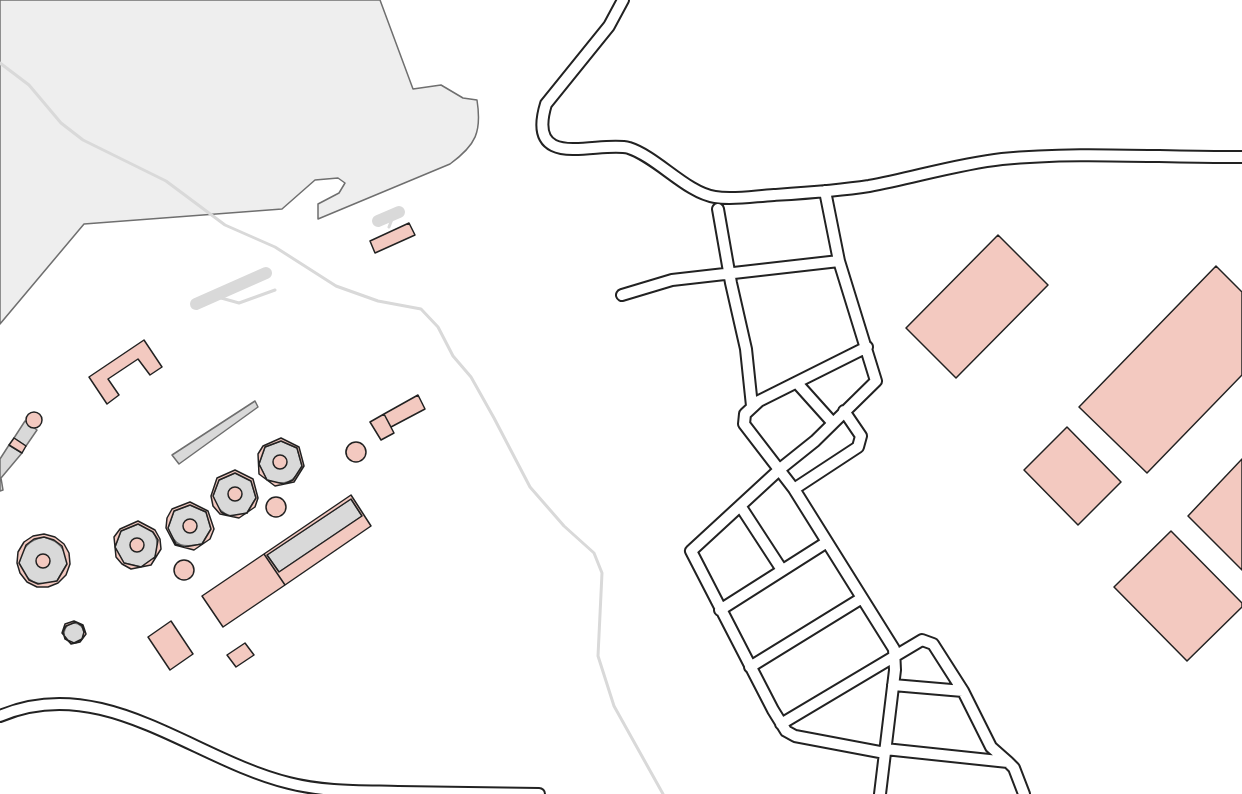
<!DOCTYPE html>
<html>
<head>
<meta charset="utf-8">
<style>
  body { margin:0 }
  canvas { display:block; background:#fff }
</style>
</head>
<body>
<canvas width="1242" height="794"></canvas>
<script>
const c = document.querySelector('canvas').getContext('2d');
c.lineJoin = 'round';
function fillPath(path, color) {
  c.fillStyle = color;
  c.fill(path, 'evenodd');
}
function strokePath(path, color, width, dash) {
  c.strokeStyle = color;
  c.lineWidth = width;
  c.lineCap = dash ? 'butt' : 'round';
  c.setLineDash(dash || []);
  c.stroke(path);
}
const green = new Path2D(`
  M0,0H380L413,89L441,85L463,98L477,100C482,132 476,145 450,164L318,219V204L339,193L345,183L338,178L315,180L282,209L84,224L0,324Z`);
const water = new Path2D(`
  M255,401L258,407L179,464L172,455Z
  M25,421L37,430L26,446L14,438Z
  M281,441L297,448L302,466C296,482 283,487 267,480L259,464L265,447Z
  M346 452a9 9 0 1 1 18 0a9 9 0 1 1-18 0Z
  M9,445L22,453L1,478L3,490L0,491V459Z
  M235,473L251,481L256,498L247,513C230,520 218,514 213,496L219,480Z
  M267 507a9 9 0 1 1 18 0a9 9 0 1 1-18 0Z
  M351,499L362,516L279,572L267,555Z
  M190,505L206,512L211,529L202,544C184,548 174,547 168,528L174,511Z
  M138,524C155,528 161,540 155,557L141,567L124,563L115,547L121,531Z
  M44,537C59,541 66,549 67,564L57,581C38,588 25,582 19,563C22,547 29,540 44,537Z
  M175 570a9 9 0 1 1 18 0a9 9 0 1 1-18 0Z
  M64 633a10 10 0 1 1 20 0a10 10 0 1 1-20 0Z`);
const stream = new Path2D(`
  M0,63L29,85L61,123L83,140L166,181L225,225L275,247L336,286L378,301L421,309L438,327L453,356L471,377L494,418L530,487L564,526L594,553L602,573L598,656L614,706L663,794
  M389,227L394,214
  M214,296L239,303L275,290`);
const canal = new Path2D(`
  M378,221L399,212
  M196,304L266,273`);
const building = new Path2D(`
  M409,223L415,235L375,253L370,241Z
  M998,235L1048,285L956,378L906,328Z
  M1216,266L1242,292V375L1147,473L1079,407Z
  M144,340L162,367L150,375L138,359L108,379L119,395L107,404L89,377Z
  M418,395L425,409L391,427L384,414Z
  M26 420a8 8 0 1 1 16 0a8 8 0 1 1-16 0Z
  M384,414L394,433L381,440L370,422Z
  M1067,427L1121,482L1078,525L1024,470Z
  M14,438L26,446L22,453L9,445Z
  M281,438L299,447L304,466L294,482L275,486L259,474L258,454L263,446ZM281,441L297,448L302,466L293,480L284,484L267,480L259,464L265,447Z
  M346 452a10 10 0 1 1 20 0a10 10 0 1 1-20 0Z
  M273 462a7 7 0 1 1 14 0a7 7 0 1 1-14 0Z
  M1242,459V570L1188,516Z
  M235,470L253,479L258,498L255,507L239,518L220,514L213,506L211,496L217,478ZM235,473L251,481L256,498L247,513L229,516L221,512L213,496L219,480Z
  M228 494a7 7 0 1 1 14 0a7 7 0 1 1-14 0Z
  M351,495L371,526L285,585L264,554ZM351,499L362,516L279,572L267,555Z
  M266 507a10 10 0 1 1 20 0a10 10 0 1 1-20 0Z
  M190,502L208,511L214,529L210,539L194,550L175,545L166,528L167,518L172,509ZM190,505L206,512L211,529L202,544L184,547L176,544L168,528L174,511Z
  M183 526a7 7 0 1 1 14 0a7 7 0 1 1-14 0Z
  M138,521L155,530L160,539L161,549L151,565L131,569L122,564L116,557L114,537L120,529ZM138,524L153,532L158,540L155,557L141,567L124,563L115,547L121,531Z
  M1171,531L1242,603V607L1187,661L1114,587Z
  M44,534L55,537L64,544L69,553L70,564L66,575L58,583L48,587H37L27,582L20,573L17,563L18,552L24,542L33,536ZM44,537L54,540L62,546L67,564L57,581L38,584L29,580L19,563L26,545L34,539Z
  M130 545a7 7 0 1 1 14 0a7 7 0 1 1-14 0Z
  M264,554L285,585L223,627L202,596Z
  M36 561a7 7 0 1 1 14 0a7 7 0 1 1-14 0Z
  M174 570a10 10 0 1 1 20 0a10 10 0 1 1-20 0Z
  M74,621L83,625L86,634L80,642L71,644L62,633L65,624ZM76,622L82,626L84,632L82,639L74,643L65,639L63,632L66,626Z
  M171,621L193,654L170,670L148,637Z
  M245,643L254,655L236,667L227,655Z`);
const street = new Path2D(`
  M623,0L609,26L546,104C525,173 599,140 629,148C657,157 687,193 715,197C734,200 755,196 774,195C805,193 837,191 869,186C913,178 957,164 1002,159C1081,151 1163,158 1242,157
  M825,191L839,261L876,381L815,441L780,469L691,551L773,710L786,731L795,736L885,753
  M718,209L731,283L746,349L752,406
  M622,295L672,280L839,261
  M867,347L759,401L745,414L744,424L794,489L894,649L895,670L880,794
  M797,383L832,422
  M794,489L858,447L861,436L844,411
  M741,507L782,570
  M720,610L827,542
  M750,667L862,598
  M893,685L963,691
  M0,716C103,672 194,760 289,783C324,792 361,791 398,792C445,793 492,793 539,794
  M781,724L922,640L933,644L963,691L991,747L1008,762
  M885,749L1008,762L1014,768L1024,794`);
fillPath(green, '#eee');
strokePath(green, '#6f6f6f', 1.5);
fillPath(water, '#d9d9d9');
strokePath(water, '#6f6f6f', 1.5);
strokePath(stream, '#d9d9d9', 3);
strokePath(canal, '#d9d9d9', 12);
fillPath(building, '#f3c9c0');
strokePath(building, '#222', 1.5);
strokePath(street, '#222', 14);
strokePath(street, '#fff', 10);
</script>
</body>
</html>
